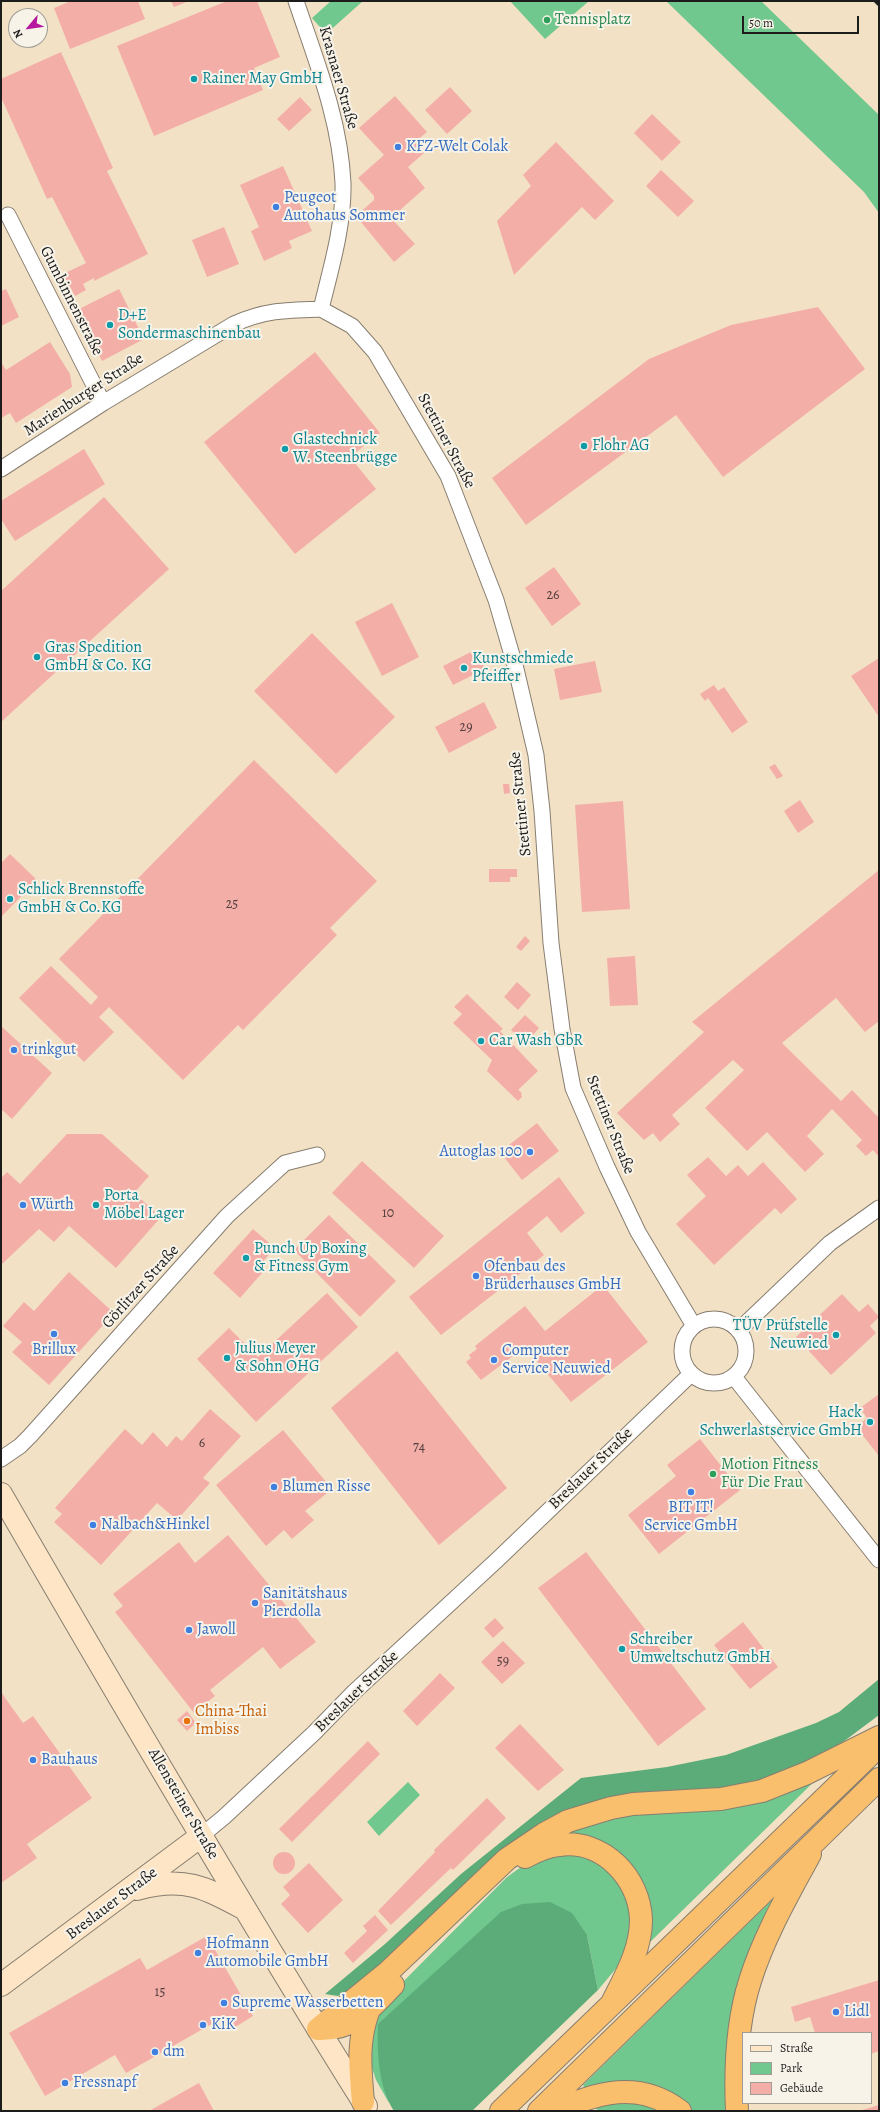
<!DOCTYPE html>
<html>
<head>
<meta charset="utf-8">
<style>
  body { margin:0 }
  #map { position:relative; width:880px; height:2112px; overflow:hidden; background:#f2e1c5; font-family:Alegreya,serif }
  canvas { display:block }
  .frame { position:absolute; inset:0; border:2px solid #1c1c1c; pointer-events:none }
  .legend { position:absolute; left:742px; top:2032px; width:130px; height:72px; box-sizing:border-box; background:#f7f3e8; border:1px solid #9f9d96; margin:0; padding:5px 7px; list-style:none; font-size:12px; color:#1c1c1c }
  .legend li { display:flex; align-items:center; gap:8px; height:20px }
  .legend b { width:20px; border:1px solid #9f9d96 }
  .north { position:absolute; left:8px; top:8px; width:40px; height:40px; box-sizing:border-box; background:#f7f3e8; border:1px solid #9f9d96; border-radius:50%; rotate:241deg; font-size:11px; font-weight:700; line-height:16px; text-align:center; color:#1c1c1c }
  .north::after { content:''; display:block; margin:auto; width:14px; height:18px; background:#b5179e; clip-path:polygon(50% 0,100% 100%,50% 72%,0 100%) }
  .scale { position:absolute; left:742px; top:16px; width:117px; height:18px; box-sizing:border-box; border:2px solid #1c1c1c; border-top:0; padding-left:5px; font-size:12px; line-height:14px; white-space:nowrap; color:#1c1c1c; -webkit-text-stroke:3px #f7f3e8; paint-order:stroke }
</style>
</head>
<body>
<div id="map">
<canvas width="880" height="2112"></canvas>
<div class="frame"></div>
<ul class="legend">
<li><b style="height:5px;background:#fde5c5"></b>Straße</li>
<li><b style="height:11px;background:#70c88e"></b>Park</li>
<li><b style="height:11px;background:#f4aea8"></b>Gebäude</li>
</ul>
<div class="north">N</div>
<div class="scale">50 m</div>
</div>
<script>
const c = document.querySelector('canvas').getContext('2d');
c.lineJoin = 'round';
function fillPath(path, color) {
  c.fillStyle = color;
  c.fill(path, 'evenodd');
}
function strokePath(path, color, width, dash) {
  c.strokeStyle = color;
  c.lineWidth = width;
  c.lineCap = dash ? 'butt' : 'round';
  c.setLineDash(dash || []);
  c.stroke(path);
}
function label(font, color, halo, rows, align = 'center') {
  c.font = font + ' Alegreya,serif';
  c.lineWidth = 4;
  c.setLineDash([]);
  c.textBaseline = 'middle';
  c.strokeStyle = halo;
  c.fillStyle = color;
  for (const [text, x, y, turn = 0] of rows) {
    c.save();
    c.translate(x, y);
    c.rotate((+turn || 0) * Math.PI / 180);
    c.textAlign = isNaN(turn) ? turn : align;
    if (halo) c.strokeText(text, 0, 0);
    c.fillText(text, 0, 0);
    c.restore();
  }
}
const green = new Path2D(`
  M331,1H363L326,34L312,18Z
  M510,1H589L545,39Z
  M666,1H761L879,115V213L864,192Z
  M827,1769L645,1947L640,1880L557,1838L569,1827Z
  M408,1782L420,1795L379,1836L367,1822Z
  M556,1853L591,1856L616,1874L633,1914L624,1959L598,1990L587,1935L383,2080L389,2103L376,2080L366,2050L369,2031L389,1996L506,1878C522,1865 537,1858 556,1853Z
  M781,1891L772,1914L730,2111H691L685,2105L585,2089L583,2085Z
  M632,2100L663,2111H599L591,2105Z`);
const forest = new Path2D(`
  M879,1679V1715L835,1748L780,1776L723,1790L596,1801L347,1992L338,1996L325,1994L385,1944L461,1874L581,1778L667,1767L726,1755L816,1723L839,1712Z
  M550,1902L572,1913L587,1935L598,1990L472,2111H394C378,2086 377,2052 378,2024L501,1912L522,1904Z`);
const building = new Path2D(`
  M71,1H138L145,19L70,49L54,8Z
  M171,1H189L174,7Z
  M227,1H257L280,57L254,68L263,90L154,136L117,46Z
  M61,52L113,168L107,171L148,254L94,281V278L83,284L86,290L75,296L63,274L86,263L52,197L47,199L1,97V79Z
  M450,87L472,111L447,134L425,110Z
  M395,96L427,132L415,142L424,153L408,167L425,188L391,218L415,244L394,262L356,216L374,200V196L358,178L384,155L359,128Z
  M300,97L312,110L289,131L277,119Z
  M652,114L681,142L662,161L634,133Z
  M556,142L614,201L595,220L582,207L514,275L497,221L531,186L523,175Z
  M283,166L312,231L289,241L292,248L264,261L251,231L259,227L240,185Z
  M661,170L694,201L678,217L646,186Z
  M224,227L239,264L207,277L192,240Z
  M6,289L19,317L1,326V291Z
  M119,289L144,339L102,361L77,310Z
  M818,307L865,369L723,477L676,415L526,525L492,478L649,359L731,325Z
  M50,342L70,374L72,387L16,423L10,413L1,418V362L6,370Z
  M315,352L380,433L350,457L376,489L295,554L204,442Z
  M84,449L105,484L15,541L1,519V501Z
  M104,497L169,569L1,722V591Z
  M554,567L581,604L552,626L525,588Z
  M392,603L419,657L382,676L355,622Z
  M312,633L395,717L336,774L254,691Z
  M475,650L485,669L453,685L443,666Z
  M879,658V717L851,676Z
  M595,661L602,692L560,700L554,669Z
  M714,685L718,691L724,687L748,722L732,733L708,698L705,701L700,694Z
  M484,702L497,728L449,753L435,727Z
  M254,760L377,881L330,928L337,935L243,1030L238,1025L183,1080L109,1007L99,1017L114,1032L84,1062L19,998L51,966L91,1005L98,997L59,959Z
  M775,764L783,776L777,779L769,767Z
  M503,784H509L510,793L504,794Z
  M800,800L814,822L798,833L784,811Z
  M623,801L630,909L582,912L575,805Z
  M10,854L37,880L1,917V863Z
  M489,869H517V877H510V882H489Z
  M879,870V1021L865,1032L836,998L782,1043L841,1101L852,1090L879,1118V1157L873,1150L866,1156L856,1146L862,1140L832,1109L807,1136L824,1154L805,1172L767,1132L747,1151L705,1108L744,1070L733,1060L672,1115L680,1124L660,1142L653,1133L644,1140L617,1113L704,1032L692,1022Z
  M525,936L530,941L521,951L516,947Z
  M635,956L638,1005L610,1006L607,958Z
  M517,982L531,995L518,1010L504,997Z
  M467,994L503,1029L500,1031L538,1071L518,1090L521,1092L522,1097L518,1101L487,1071L492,1060L453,1023L462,1014L454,1007Z
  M525,1015L539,1028L526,1043L511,1030Z
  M1,1026L52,1073L12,1119L1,1109Z
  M537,1123L559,1151L522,1180L500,1152Z
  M67,1134H102L149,1176L134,1193L161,1217L116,1268L69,1226L54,1242L39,1229L1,1265V1178L7,1172L20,1184Z
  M708,1157L726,1176L738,1165L748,1176L763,1162L797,1199L781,1214L775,1208L714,1265L676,1224L706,1196L687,1175Z
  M362,1161L444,1236L414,1268L332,1193Z
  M559,1177L585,1213L561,1233L547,1216L527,1233L544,1255L441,1335L409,1297Z
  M329,1215L396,1281L360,1317L294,1250Z
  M253,1229L275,1248L257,1268L262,1273L240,1298L213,1273Z
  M69,1272L114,1313L49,1385L12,1352L22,1342L3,1326L24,1302L34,1311Z
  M603,1285L648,1342L571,1402L525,1347L481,1380L466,1362L471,1358L469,1355L477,1349L475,1346L525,1306L545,1331Z
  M327,1293L358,1327L256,1422L197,1359L229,1328L258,1357Z
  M842,1294L859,1312L868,1304L879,1317L870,1326L876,1333L831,1375L796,1337Z
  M397,1351L507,1488L439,1545L331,1408Z
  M879,1394V1456L856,1427L867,1418L860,1408Z
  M210,1409L241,1436L203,1478L210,1483L177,1520L157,1503L101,1565L54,1522L62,1514L55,1508L125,1429L142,1445L153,1432L167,1447L176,1436L182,1441Z
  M283,1430L332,1489L305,1511L314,1520L292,1539L284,1530L266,1546L216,1485Z
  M700,1439L740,1490L659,1554L628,1515L676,1476L667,1465Z
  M228,1535L316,1642L280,1669L263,1647L210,1690L215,1696L194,1713L115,1612L123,1606L113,1594L179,1542L195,1563Z
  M586,1552L706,1709L658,1746L538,1588Z
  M495,1618L504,1628L493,1638L484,1628Z
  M743,1622L778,1667L750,1689L714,1645Z
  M503,1641L525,1663L502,1684L481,1662Z
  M440,1673L455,1688L417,1726L403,1711Z
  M1,1692L23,1723L33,1716L92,1798L27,1844L37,1858L1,1883Z
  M187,1711L196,1723L187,1731L177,1720Z
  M520,1724L564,1770L538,1791L495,1748Z
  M368,1741L380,1754L292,1842L279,1829Z
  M487,1798L506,1818L453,1870L451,1868L391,1925L378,1911L435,1852L434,1850Z
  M273 1863a11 11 0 1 1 22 0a11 11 0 1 1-22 0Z
  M309,1863L343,1900L308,1933L281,1904L290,1895L283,1887Z
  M375,1915L388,1930L353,1963L344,1953L367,1931L363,1926Z
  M207,1936L253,2016L229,2031L222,2018L126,2073L115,2055L45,2096L9,2033L140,1958L147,1970Z
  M879,1980V2051L871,2054V2033H815L810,2017L795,2022L791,2007Z
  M199,2083L214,2111H149Z
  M879,2105V2111H859Z`);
const street = new Path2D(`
  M296,1C316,61 340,119 343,183C344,225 331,268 321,309
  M8,215L103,403
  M321,309L352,326L375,352L448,476L496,600L516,669L536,755L542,811L551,943L562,1029L573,1088L607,1167L638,1232L694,1326
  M1,469L103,403L234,324C265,310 287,310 321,309
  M682 1351a32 32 0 1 1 64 0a32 32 0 1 1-64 0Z
  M739,1330L830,1243L879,1208
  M734,1377L879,1560
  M1,1459L20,1446L30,1436L227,1216L285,1163L317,1155
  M201,1836L224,1817L314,1733L354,1692L497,1560L691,1374`);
const secondary = new Path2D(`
  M1,1494C120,1700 240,1905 366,2106
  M137,1889C184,1876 204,1887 245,1909
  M1,1985L201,1836`);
const highway = new Path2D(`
  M525,1857C536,1851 547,1846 559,1845C603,1839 640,1878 641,1920C641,1950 625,1977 612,2003
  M318,2029L388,1972L507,1859L544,1834L568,1821L611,1808L633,1804L721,1799L762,1791L807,1773L879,1737
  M319,2029C355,2030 370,2008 393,1985
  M363,2102C360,2067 357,2042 369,2009
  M501,2111L879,1746
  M539,2111L879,1779
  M554,2111C597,2093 638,2079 680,2111
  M737,2111C735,2068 737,2022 750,1981C764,1936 788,1895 810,1854`);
const rail = new Path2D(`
  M875,1L879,5`);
const markers = [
  [547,20,4,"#2e9e5b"],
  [194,79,4,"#0f9aa8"],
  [398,147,4,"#3f7fe0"],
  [276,207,4,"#3f7fe0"],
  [110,325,4,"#0f9aa8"],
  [584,446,4,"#0f9aa8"],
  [285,449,4,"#0f9aa8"],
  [37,657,4,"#0f9aa8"],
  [464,668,4,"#0f9aa8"],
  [10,899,4,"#0f9aa8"],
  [481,1041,4,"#0f9aa8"],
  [14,1050,4,"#3f7fe0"],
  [530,1152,4,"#3f7fe0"],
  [23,1205,4,"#3f7fe0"],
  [96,1205,4,"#0f9aa8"],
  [246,1258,4,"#0f9aa8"],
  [476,1276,4,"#3f7fe0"],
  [54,1334,4,"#3f7fe0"],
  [836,1335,4,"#0f9aa8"],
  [227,1358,4,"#0f9aa8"],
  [494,1360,4,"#3f7fe0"],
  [870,1422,4,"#0f9aa8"],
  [713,1474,4,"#2e9e5b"],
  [274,1487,4,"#3f7fe0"],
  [691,1492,4,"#3f7fe0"],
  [93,1525,4,"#3f7fe0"],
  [255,1603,4,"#3f7fe0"],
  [189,1630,4,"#3f7fe0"],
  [622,1649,4,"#0f9aa8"],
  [187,1721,4,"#e8710a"],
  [33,1760,4,"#3f7fe0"],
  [198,1953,4,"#3f7fe0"],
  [224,2003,4,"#3f7fe0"],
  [836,2012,4,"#3f7fe0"],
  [203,2025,4,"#3f7fe0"],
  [155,2052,4,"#3f7fe0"],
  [65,2083,4,"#3f7fe0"]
];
const numberNames = [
  ["26",553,596],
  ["29",466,728],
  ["25",232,905],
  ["10",388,1214],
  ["6",202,1444],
  ["74",419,1448],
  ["59",503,1662],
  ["15",160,1993]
];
const leisureNames = [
  ["Tennisplatz",555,20],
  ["Motion Fitness",721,1465],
  ["Für Die Frau",721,1483]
];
const streetNames = [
  ["Krasnaer Straße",338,78,74],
  ["Gumbinnenstraße",71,301,63],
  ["Marienburger Straße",84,395,-33],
  ["Stettiner Straße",446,441,62],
  ["Stettiner Straße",521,804,-96],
  ["Stettiner Straße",610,1125,68],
  ["Görlitzer Straße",141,1287,-48],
  ["Breslauer Straße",591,1469,-44],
  ["Breslauer Straße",357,1692,-44],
  ["Allensteiner Straße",183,1804,60],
  ["Breslauer Straße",112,1904,-37]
];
const cultureNames = [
  ["Rainer May GmbH",202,79],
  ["D+E",118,316],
  ["Sondermaschinenbau",118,334],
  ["Glastechnick",293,440],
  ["W. Steenbrügge",293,458],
  ["Flohr AG",592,446],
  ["Gras Spedition",45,648],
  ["GmbH & Co. KG",45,666],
  ["Kunstschmiede",472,659],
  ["Pfeiffer",472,677],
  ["Schlick Brennstoffe",18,890],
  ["GmbH & Co.KG",18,908],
  ["Car Wash GbR",489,1041],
  ["Porta",104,1196],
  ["Möbel Lager",104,1214],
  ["Punch Up Boxing",254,1249],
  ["& Fitness Gym",254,1267],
  ["TÜV Prüfstelle",828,1326,"right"],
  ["Neuwied",828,1344,"right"],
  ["Julius Meyer",235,1349],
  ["& Sohn OHG",235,1367],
  ["Hack",862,1413,"right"],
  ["Schwerlastservice GmbH",862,1431,"right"],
  ["Schreiber",630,1640],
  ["Umweltschutz GmbH",630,1658]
];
const shopNames = [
  ["KFZ-Welt Colak",406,147],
  ["Peugeot",284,198],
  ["Autohaus Sommer",284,216],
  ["trinkgut",22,1050],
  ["Autoglas 100",522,1152,"right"],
  ["Würth",31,1205],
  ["Ofenbau des",484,1267],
  ["Brüderhauses GmbH",484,1285],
  ["Brillux",54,1350,"center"],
  ["Computer",502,1351],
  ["Service Neuwied",502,1369],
  ["Blumen Risse",282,1487],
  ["BIT IT!",691,1508,"center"],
  ["Service GmbH",691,1526,"center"],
  ["Nalbach&Hinkel",101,1525],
  ["Sanitätshaus",263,1594],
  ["Pierdolla",263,1612],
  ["Jawoll",197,1630],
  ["Bauhaus",41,1760],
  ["Hofmann",206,1944],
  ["Automobile GmbH",206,1962],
  ["Supreme Wasserbetten",232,2003],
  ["Lidl",844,2012],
  ["KiK",211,2025],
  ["dm",163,2052],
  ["Fressnapf",73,2083]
];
const foodNames = [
  ["China-Thai",195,1712],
  ["Imbiss",195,1730]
];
fillPath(green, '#70c88e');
fillPath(forest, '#5cac79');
fillPath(building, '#f4aea8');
strokePath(street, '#877e70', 17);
strokePath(secondary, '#877e70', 24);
strokePath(highway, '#877e70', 24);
strokePath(street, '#fff', 15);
strokePath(secondary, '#fde5c5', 22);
strokePath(highway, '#f9bf6d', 22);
strokePath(rail, '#1c1c1c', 3, [6, 3]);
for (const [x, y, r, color] of markers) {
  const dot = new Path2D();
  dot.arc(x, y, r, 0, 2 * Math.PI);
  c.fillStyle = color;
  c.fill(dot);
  strokePath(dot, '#f7f3e8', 1.5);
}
label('14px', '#52403f', null, numberNames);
label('16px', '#27864d', '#f7f3e8', leisureNames, 'left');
label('16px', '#1c1c1c', '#f7f3e8', streetNames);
label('16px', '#0d838f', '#f7f3e8', cultureNames, 'left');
label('16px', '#366cbe', '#f7f3e8', shopNames, 'left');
label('16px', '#c56008', '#f7f3e8', foodNames, 'left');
</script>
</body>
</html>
